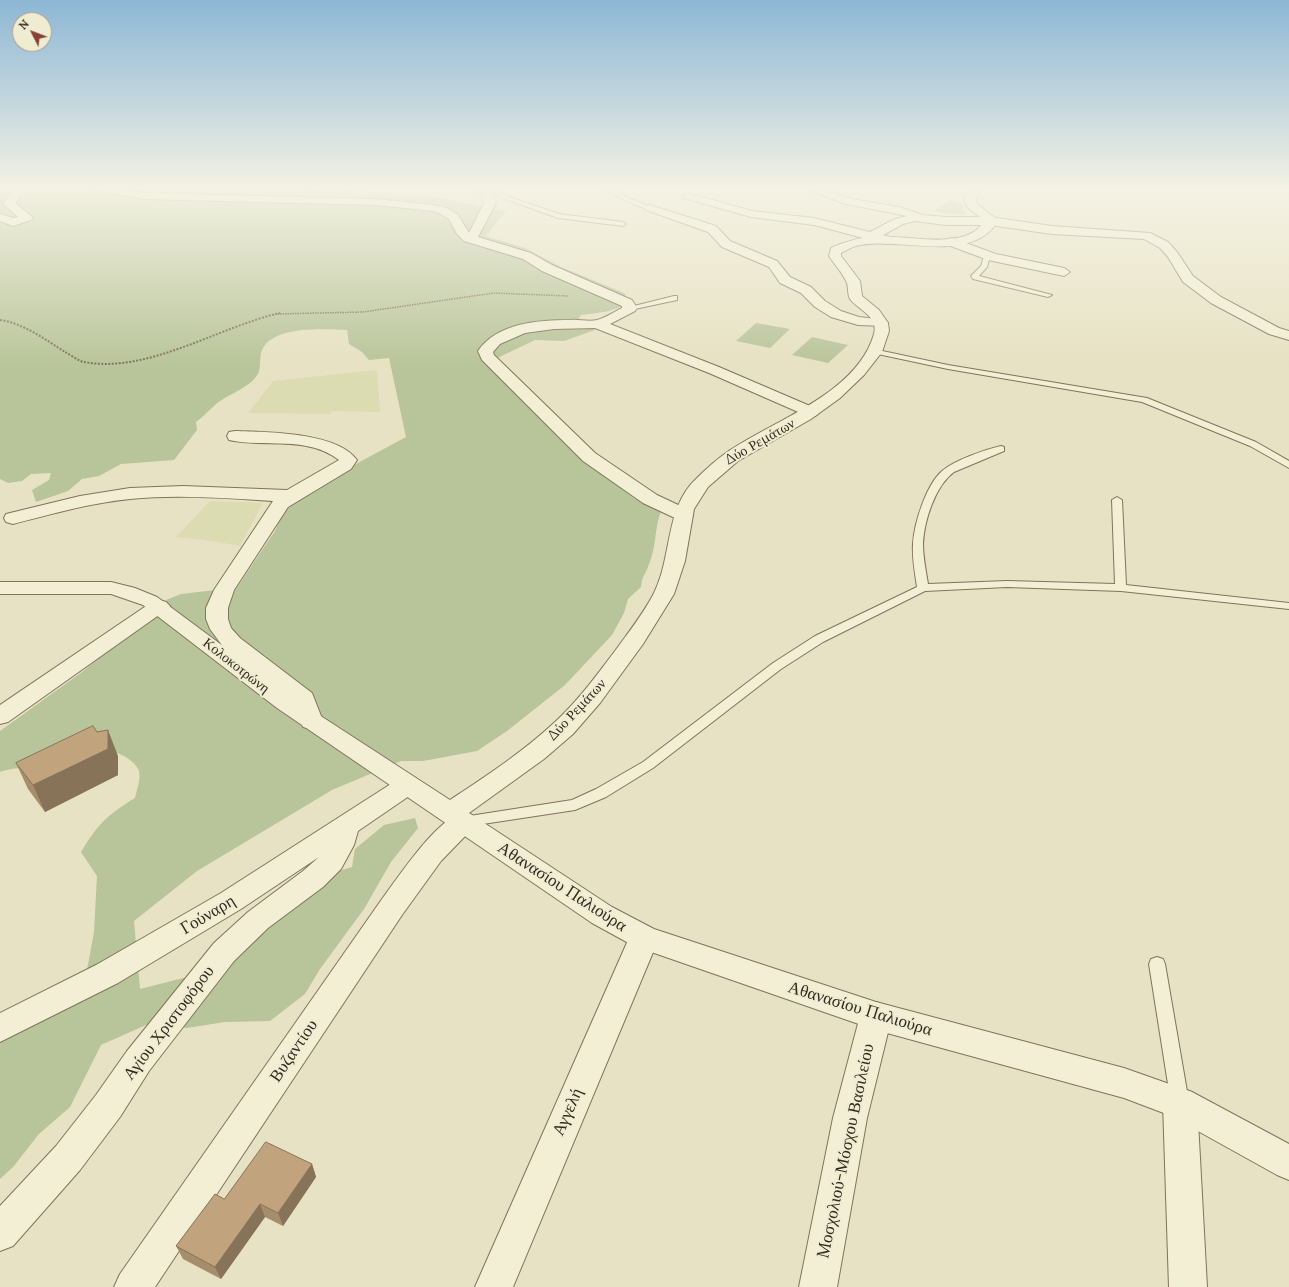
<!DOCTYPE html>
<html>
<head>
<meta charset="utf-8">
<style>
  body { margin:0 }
  #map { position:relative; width:1289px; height:1287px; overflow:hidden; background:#e7e2c3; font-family:Lora,serif }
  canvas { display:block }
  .north { position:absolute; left:12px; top:12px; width:40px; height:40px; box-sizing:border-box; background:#f0ecd2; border:1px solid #a49e8a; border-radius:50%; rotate:312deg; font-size:11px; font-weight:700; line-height:16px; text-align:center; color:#312a1e }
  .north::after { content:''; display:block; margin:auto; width:14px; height:18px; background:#864134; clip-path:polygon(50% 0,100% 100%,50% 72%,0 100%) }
</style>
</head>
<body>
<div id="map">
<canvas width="1289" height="1287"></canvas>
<div class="north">N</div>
</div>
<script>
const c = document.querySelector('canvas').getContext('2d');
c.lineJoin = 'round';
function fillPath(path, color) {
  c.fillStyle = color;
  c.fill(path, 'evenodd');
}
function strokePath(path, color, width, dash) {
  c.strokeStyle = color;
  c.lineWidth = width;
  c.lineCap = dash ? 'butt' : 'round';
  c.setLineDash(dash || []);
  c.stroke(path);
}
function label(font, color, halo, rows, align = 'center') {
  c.font = font + ' Lora,serif';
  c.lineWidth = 4;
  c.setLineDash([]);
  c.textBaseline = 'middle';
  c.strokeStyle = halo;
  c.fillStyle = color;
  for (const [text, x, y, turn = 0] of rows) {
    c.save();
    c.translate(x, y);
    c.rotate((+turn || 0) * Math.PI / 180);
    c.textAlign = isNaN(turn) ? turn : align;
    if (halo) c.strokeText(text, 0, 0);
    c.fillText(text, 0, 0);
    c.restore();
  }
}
const farmland = new Path2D(`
  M377,370L380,412L332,411L331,414L248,413L273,381Z
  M210,501L263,503L240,546L212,541L176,537Z`);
const green = new Path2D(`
  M0,188H307L420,194L506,211L486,236L525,248L561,267L624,293L629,301C616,312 598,313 581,315L579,318L580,324L595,330L564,341L535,340L487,363L554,433L575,453L635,499L662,509C654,527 657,545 649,564C646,574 642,575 641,587L628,599L624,613L612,635L565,685L507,731L477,751L423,761H401L332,790L197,871L134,921L140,989L191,976L325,875L352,867L355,849L384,825L415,818L418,828L391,862L364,909L320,969L305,994L270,1021L225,1022L187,1028L146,1025L101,1045L70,1107L39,1134L13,1167L0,1179V1030L84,986L94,932L97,876L81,852C98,824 107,815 135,798C137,789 141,779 139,771C133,754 101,746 85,749C69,753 53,762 36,766C24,769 12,767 0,772V731L82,672L121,639L165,608L166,600L181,594L216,590L232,595L275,531L283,513L297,500L330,478L406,437L389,358L369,360L362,352L349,344L347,330C324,329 273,325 262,350C259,357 261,368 258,374C248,390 226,394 214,406C207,412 203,417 196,422L197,430L174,460L121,464L99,476L82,479L68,491L36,502L32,490L49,480L51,473L31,474L22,481L8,483L0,479Z
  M949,200L962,204L966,215L933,212Z
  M756,323L790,329L770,348L736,341Z
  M812,337L848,345L828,363L792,355Z`);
const pathFar1 = new Path2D(`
  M275,314L363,312L494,293L568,296`);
const path = new Path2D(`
  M0,320C23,323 46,340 65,352C71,355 78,361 84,362C148,374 218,327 280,313`);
const service = new Path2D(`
  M605,188H612L622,195L653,208C646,213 612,194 605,188Z
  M486,190L499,191L509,197L559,214L623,222L626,224L623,226L558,218L505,199L496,194L484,193V191Z
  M987,254L990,256L987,267L979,276L1052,295L1048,297L973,279L971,276L981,266L984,256Z
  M674,296H677V300L630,310L626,308Z
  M873,349L948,365L1147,398L1256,442L1289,461V468L1250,446L1142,402L948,369L873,353Z
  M1001,446L1004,447V451L954,472C935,486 924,521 923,544C923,557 926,571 928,584L1007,581L1115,584L1112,500L1117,497L1122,500L1126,585L1289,603V609L1121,591L1007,587L925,591L823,642L781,669L653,768L606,797L575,810L463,827L458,826L456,822L458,818L463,817L572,800L596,789L643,762L773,663L815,636L917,587C915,573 912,558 913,544C914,524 926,485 942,471C955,460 984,450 1001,446Z
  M1157,957L1163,959L1165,964L1189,1103L1186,1109L1180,1111L1174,1109L1171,1103L1149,964L1151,959Z`);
const minor = new Path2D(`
  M12,188H22L23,192L15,203L31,216L33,218L31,220L13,226L0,221V214L14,218L18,217L3,204L12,192Z
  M93,188H116L144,193L375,199L433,205L447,208L458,215L469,233L484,203L481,194L470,188L490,190L496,203L478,237L531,253L552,265L632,300L637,308L635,311L610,324L719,367L817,409L819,412L817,415L811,417L805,415L709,373L595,328L554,329L525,333L500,344L493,352L494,355L595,453L657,495L691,511L693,515L691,519L684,521L677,519L643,503L583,461L482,360L478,351C497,323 538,320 570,320C578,319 589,322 597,320C605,318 614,312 622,308V306L542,271L523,259L464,241L457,234L449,219L439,213L433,211L375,205L144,199L98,191Z
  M807,188H822L852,199L899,207L923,215L945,217H990L1052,226L1150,233L1168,242L1177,252L1193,276L1221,297L1279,328L1289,331V340L1269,334L1211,303L1183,282L1168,257L1160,248L1144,239L1052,234L990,225H945L915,221L903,224L883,235L890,237L892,240L886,244L814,225L751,217L684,198L682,196L688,193L752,211L814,218L870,232L895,219L907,216L846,204L808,190Z
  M650,205L716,226L730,241L777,261L790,277L811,287L825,301L841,311L859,317L886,320L888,323L886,326L858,325L831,317L815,307L801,293L780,283L769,267L722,247L708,232L646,210L644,208L646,206Z
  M952,238L996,254L1064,268L1070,272L1064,276L988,260L948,245L946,242L948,239Z
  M235,431C267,432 337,432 357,460L351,469L288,507L234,590L228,608V619L231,628L240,638L312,693L323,721L319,727L311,729L303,727L293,702L224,648L210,629L206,619V608L214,590L273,501C226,498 177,494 130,499C90,503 52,514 13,524L6,522L4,518L6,514L80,496L130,488L183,486L287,490L339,460C307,435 264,448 229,440L227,436L229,432Z
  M159,600L166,602L170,606L166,610L8,722L0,724V705L152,602Z
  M406,777L415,780L419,786L415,792L358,831L354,845L341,869L323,887L268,928L234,961L149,1071L120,1117L80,1170L13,1246L0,1251V1206L56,1146L96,1095L127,1051L214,943L248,912L303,871L319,857L241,909L118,983L0,1042V1013L96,965L221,893L397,780Z
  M463,812L472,815L476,822L472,829L441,861L402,915L155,1287H114L120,1274L382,899C400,875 435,821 463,812Z
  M644,926L654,930L659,938L513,1287H475L629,938L634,930Z
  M876,1002L887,1006L892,1016L867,1118L837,1287H799L833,1118L860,1016L865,1006Z
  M1180,1088L1192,1092L1197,1103L1207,1287H1169L1163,1103L1168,1092Z`);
const tertiary = new Path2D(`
  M970,188H980L976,200L977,204L995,218L996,224C967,265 896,235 855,246C850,248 846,251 841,253V256L860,281L862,296L879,310L888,323L889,331L882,352L864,375L840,398L811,419L738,461L708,487L694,509L685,561L674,594L643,644L600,703L573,734L544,759L469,813L612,907L654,929L876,1002L1124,1068L1192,1092L1289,1144V1180L1277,1175L1169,1115L1124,1098L876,1030L634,946L592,923L277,708L143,605L111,594H0V582H111L135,588L157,597L293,698L450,800C486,776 523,752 555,722C578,701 596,676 615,651C628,633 643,614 653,595C673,557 664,508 697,478C706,469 716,460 726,453C772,421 857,394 874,334C879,316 858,310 850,299C847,293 849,286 846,281C842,272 834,264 829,256L831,248C844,242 857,238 872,237C901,234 946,247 972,233C976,231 980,226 984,223L983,219L968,208L964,200Z`);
const wall = new Path2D(`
  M118,756V775L45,812L28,789L16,763Z
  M312,1164L316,1177L283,1226L265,1217L221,1279L183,1259L176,1246L224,1199Z`);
const shadedWall = new Path2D(`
  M108,730L118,756V775L45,812L33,785Z
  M312,1164L316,1177L283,1226L278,1213Z
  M260,1204L265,1217L221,1279L215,1267Z`);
const building = new Path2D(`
  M93,726L97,732L108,730V749L33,785L16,763Z
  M266,1142L312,1164L278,1213L260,1204L215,1267L176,1246L215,1194L224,1199Z`);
const streetNames = [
  ["Δύο Ρεμάτων",760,442,-30],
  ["Κολοκοτρώνη",236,666,38],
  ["Δύο Ρεμάτων",577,710,-47]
];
const nearStreetnames = [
  ["Αθανασίου Παλιούρα",562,887,33],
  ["Γούναρη",208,915,-31],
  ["Αθανασίου Παλιούρα",860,1009,17],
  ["Αγίου Χριστοφόρου",169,1023,-53],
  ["Βυζαντίου",294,1051,-56],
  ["Αγγελή",568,1112,-66],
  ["Mοσχολιού-Μόσχου Βασιλείου",846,1151,-78]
];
fillPath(farmland, '#dcdcb2');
fillPath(green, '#b8c499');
strokePath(service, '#7f745c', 2);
strokePath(minor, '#7f745c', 2);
strokePath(tertiary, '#7f745c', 2);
strokePath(pathFar1, '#7f745c', 1.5, [1.5, 1]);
strokePath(path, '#7f745c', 2, [2, 1.5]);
fillPath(service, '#f3efd5');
fillPath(minor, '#f3efd5');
fillPath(tertiary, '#f3efd5');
fillPath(wall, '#a68d6c');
fillPath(shadedWall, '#877358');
fillPath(building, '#c1a47e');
strokePath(building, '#877358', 1);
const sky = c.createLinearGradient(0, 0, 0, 368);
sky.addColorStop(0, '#8db7d5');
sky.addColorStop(0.51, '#f4f2e4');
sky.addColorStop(1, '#f4f2e400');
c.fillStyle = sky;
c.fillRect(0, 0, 1289, 368);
label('14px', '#312a1e', '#f0ecd2', streetNames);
label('17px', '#312a1e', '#f0ecd2', nearStreetnames);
</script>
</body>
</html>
